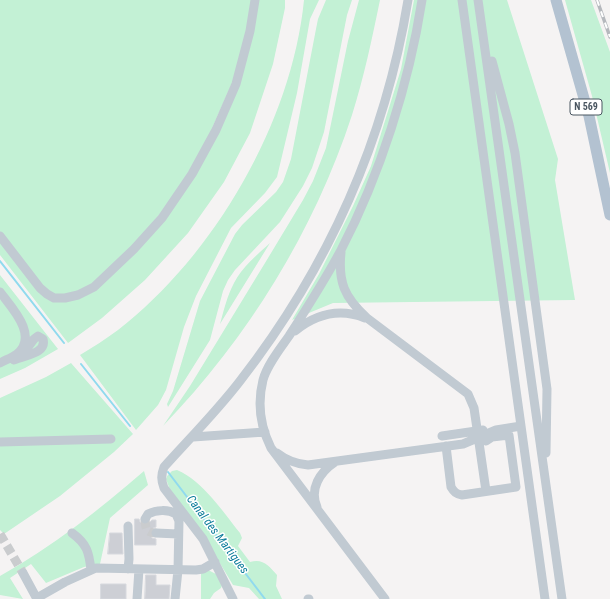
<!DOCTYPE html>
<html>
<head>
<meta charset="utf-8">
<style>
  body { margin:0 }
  canvas { display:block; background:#f5f3f3 }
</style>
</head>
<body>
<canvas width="610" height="599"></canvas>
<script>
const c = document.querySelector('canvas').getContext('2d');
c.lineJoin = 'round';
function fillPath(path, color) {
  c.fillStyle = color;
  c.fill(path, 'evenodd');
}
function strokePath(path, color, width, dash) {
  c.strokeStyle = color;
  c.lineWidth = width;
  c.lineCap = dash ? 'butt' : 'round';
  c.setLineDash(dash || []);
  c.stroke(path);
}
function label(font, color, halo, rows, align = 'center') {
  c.font = font + ' "Roboto Condensed",sans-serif';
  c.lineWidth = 3;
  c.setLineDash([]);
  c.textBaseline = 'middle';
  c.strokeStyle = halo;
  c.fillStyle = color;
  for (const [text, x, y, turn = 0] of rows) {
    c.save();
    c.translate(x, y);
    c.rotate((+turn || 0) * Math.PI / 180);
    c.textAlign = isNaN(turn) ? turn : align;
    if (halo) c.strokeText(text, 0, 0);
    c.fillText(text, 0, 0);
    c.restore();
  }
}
const green = new Path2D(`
  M0,0H253L236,74L199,158L171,201L124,256L100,279L81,292L58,296L43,288L0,232Z
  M257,0H285V8L273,64L250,133L224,182L188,233L145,280L102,318L68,343L0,255V241L42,294L75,300L163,219L229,107Z
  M304,0H319L310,19L297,93L277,177L265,193L231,228L196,296L184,327L166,390L158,405L136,430L80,355C93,347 106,339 118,330C214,256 292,122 304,0Z
  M326,0H352L347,15L324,132L312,168L303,186L280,222L235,270L228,280L223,291L210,340L168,407L167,404L173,391L200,301L235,234L242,225L276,192L283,182L291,159L316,29L318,19Z
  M359,0H380C372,39 364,77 352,115C314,231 248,338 163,426L190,386L265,263L303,200L313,181L326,148L348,41Z
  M414,0H507L558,159L555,180L575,300L333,303L292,320L319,274L353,206L371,166L401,69Z
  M565,0H591L610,52V173L592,96Z
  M270,243L220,324C224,310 227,296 234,283C242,267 257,255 270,243Z
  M0,275L58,349L25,368L0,379Z
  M71,363L133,434L114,452L60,496L4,534L0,530V398L46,377Z
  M177,470C203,481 223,512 240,533L242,538L238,546L250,562C263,558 269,566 277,575L276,586L282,599H259L249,588L233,585L203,535L170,490L166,479L167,476L172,471Z
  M144,471L148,485L110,518L100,564L84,567L46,583L31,564L10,578L23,599L0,595V576C52,547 99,510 144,471Z
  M208,570L216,574L222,585L221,588L214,593L210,599H201V573Z`);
const stream = new Path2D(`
  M0,261L64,343
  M81,364L130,426
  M168,472L265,599`);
const building = new Path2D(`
  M135,519H139L140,522L145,525L148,524L152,520H156V527L151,529L150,533L152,538L156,539V545H135Z
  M110,533H122L123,554H108Z
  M146,575H156V585H170L169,599H145Z
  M101,584H126V599H101Z`);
const minorTunnel = new Path2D(`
  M145,519C146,529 145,532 156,533
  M0,534L23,573`);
const minor = new Path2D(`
  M462,0L545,599
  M478,0L562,599
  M492,61L509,124L515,153L547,389L546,453
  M0,236L40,288L47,294L54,298H65L78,295L94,287L134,249L162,218L192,174L216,130L236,84L250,31L255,0
  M341,252C338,282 344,297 367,318L468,394L474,408L486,491
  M0,292C12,308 39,336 17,354C12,358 5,360 0,363
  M295,331C316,314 340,308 365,318
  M14,360C24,355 47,354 43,339L38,336L34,339L25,351
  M442,436L483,430
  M193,437L265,432
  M0,442L111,439
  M446,446L451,487C454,492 456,494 462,495L516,487L509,435L492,437L486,441
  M277,453C286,460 296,464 308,465L463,444L496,430L521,426
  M317,507C309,489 320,472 335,462
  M145,519L148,514C156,510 168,509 176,514L179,521L178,570L175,599
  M72,533C87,544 89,552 91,570
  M156,533L178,534
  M128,569L129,559L128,526
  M23,573L37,599
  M37,598L65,582L96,568L196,570L203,569L215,562
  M137,599L139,569
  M233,599L203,539L164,488C161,480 161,475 164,467C190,438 217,411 240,381C327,269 385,140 408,0
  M308,599H309
  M385,599L271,448C260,426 257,404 263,380C267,365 280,349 289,336C307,308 325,280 341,250C380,175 409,84 422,0`);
const major = new Path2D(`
  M556,0L589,116L610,215`);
const rail = new Path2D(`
  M597,0L610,37`);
const shields = [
  [586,107,32]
];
const shieldNames = [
  ["N 569",586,107]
];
const waterNames = [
  ["Canal des Martigues",217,535,53]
];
fillPath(green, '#c3f1d5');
strokePath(stream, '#90daee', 2);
fillPath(building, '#cdcfd5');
strokePath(building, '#d7d9de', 1);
strokePath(minorTunnel, '#caccce', 9, [9, 4.5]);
strokePath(minor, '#c1cad2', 9);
strokePath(major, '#b3c2d1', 11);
strokePath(rail, '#b5b8bd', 3.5);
strokePath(rail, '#fff', 2, [6]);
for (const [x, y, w] of shields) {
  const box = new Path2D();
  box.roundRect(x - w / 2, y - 8, w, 16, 3);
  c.fillStyle = '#fff';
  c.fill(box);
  strokePath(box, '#4a5661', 1);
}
label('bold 10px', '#4a5661', null, shieldNames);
label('italic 12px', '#0c7c9b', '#fff', waterNames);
</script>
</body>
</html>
